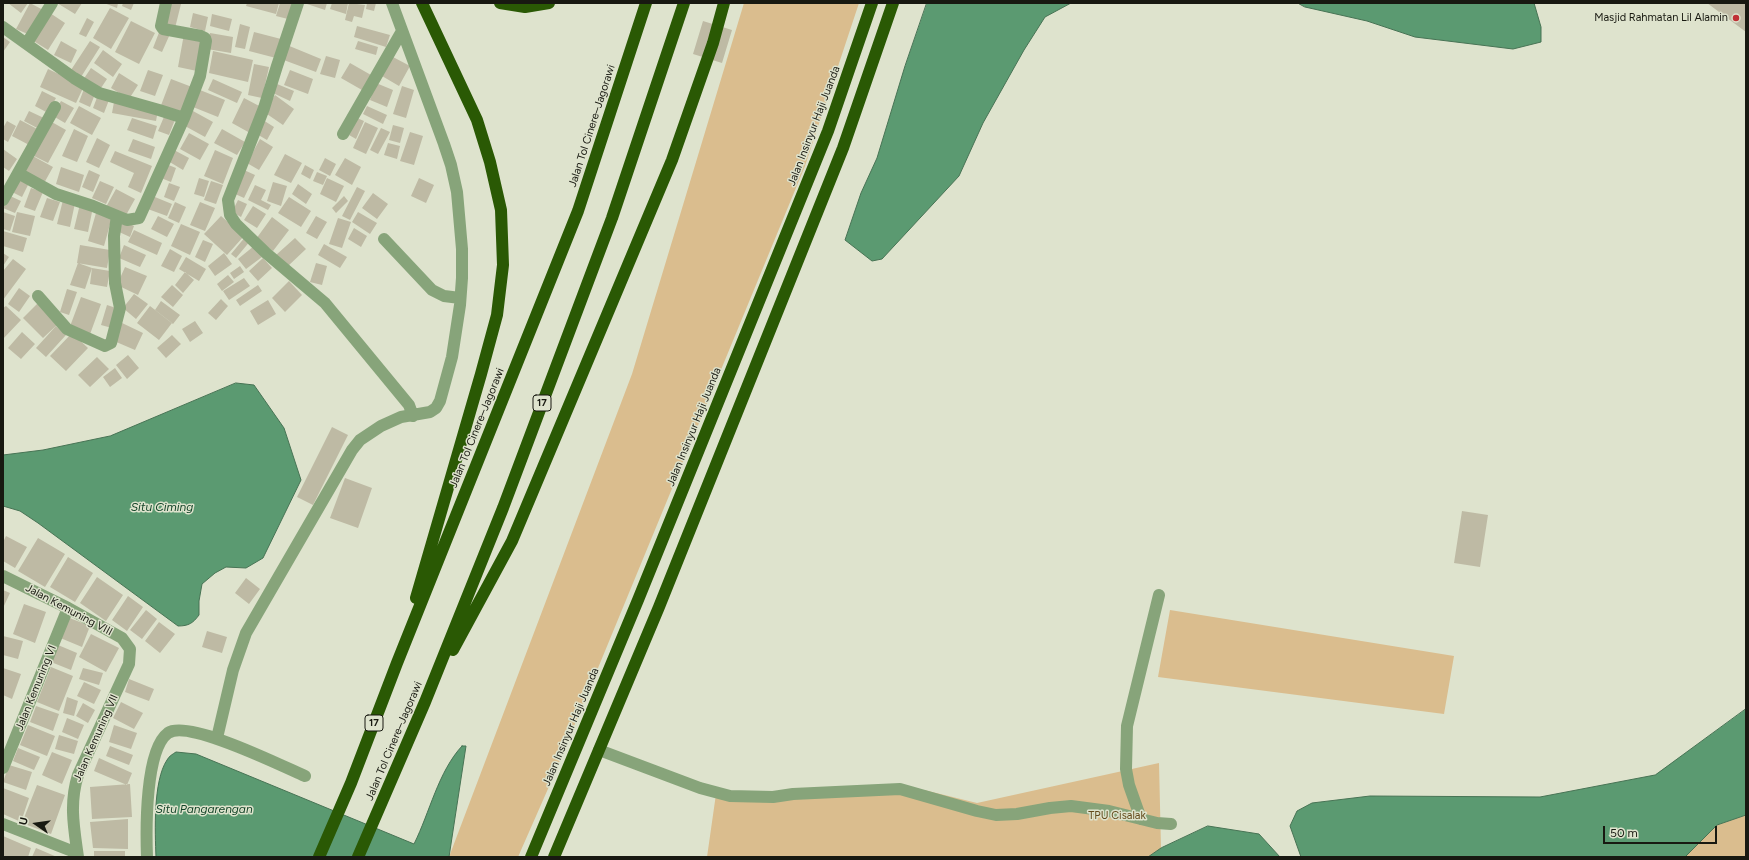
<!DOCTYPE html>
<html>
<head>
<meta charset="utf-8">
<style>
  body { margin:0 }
  #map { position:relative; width:1749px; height:860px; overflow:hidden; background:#dee3cd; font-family:Figtree,sans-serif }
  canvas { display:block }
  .frame { position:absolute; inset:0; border:4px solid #181911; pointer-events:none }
  .north { position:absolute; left:16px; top:804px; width:40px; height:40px; -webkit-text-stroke:3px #dee3cd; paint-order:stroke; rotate:283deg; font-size:11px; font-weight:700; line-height:16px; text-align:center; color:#181911 }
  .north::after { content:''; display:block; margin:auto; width:14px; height:18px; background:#181911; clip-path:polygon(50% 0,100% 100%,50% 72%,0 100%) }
  .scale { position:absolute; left:1603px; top:826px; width:114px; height:18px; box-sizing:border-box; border:2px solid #181911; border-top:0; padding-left:5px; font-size:12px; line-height:14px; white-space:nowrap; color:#181911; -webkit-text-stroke:3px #dee3cd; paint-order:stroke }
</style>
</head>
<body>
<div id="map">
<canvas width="1749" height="860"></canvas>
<div class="frame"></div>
<div class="north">U</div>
<div class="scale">50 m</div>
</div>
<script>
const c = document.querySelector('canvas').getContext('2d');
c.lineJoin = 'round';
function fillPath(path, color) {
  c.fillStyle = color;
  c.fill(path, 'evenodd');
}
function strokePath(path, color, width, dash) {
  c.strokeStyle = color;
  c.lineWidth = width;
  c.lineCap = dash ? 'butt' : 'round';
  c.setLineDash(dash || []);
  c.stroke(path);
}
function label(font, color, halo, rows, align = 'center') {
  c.font = font + ' Figtree,sans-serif';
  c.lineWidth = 3;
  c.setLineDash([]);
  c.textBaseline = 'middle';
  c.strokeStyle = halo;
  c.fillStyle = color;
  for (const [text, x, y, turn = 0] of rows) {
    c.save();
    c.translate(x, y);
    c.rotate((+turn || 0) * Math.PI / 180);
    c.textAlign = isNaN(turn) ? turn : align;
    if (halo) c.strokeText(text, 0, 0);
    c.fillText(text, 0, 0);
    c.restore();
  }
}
const green = new Path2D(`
  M744,3H859L805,166L551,782L518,857H449L632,374Z
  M1170,610L1454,656L1444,714L1158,677Z
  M1159,763L1161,848L1148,857H707L716,794L924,790L977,803Z
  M1746,815V857H1685L1717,825Z`);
const water = new Path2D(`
  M927,3H1071L1045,17L1024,50L983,123L959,176L882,259L872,261L845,240L861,193L877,158L905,66Z
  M1298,3H1534L1541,27V42L1513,49L1415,37L1367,21L1305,7Z
  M236,383L254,385L284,428L301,480L263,558L246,568L226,567L215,573L202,584L199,601V615C193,623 189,626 178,626L38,523L20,511L3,506V455L43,450L110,436Z
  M1746,709V815L1717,825L1685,857H1301L1290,826L1297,811L1312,803L1370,796L1540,797L1655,775Z
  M462,746H466L449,857H156C155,832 153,781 167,760C169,756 173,754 176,752L196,754L414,844C430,812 438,772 462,746Z
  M1208,826L1259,834L1280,857H1148L1161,848Z`);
const building = new Path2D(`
  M8,3H28L21,13Z
  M30,3L45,11L30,35L16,29Z
  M57,3H82L75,14Z
  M104,3H118L117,8Z
  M123,3H134L131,10L122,6Z
  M168,3L181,4L175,28L163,25Z
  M247,3H279L276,14L246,6Z
  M280,3H293L292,20L276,16Z
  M304,3H327L325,10Z
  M332,3H348L346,14L330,9Z
  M349,3L365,5L362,18L354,16L352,22L345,20Z
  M367,3H376L374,11L366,9Z
  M1707,3H1746V32Z
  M110,8L129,18L111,49L93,38Z
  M50,13L65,23L48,50L32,40Z
  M193,13L208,17L205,31L190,27Z
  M212,14L232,19L229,31L210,26Z
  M87,18L94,22L86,37L79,34Z
  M131,21L155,33L139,64L115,52Z
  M703,21L732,30L722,63L693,54Z
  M240,24L250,27L245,49L235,47Z
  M357,26L390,35L386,47L354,37Z
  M160,30L170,34L162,52L153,48Z
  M254,32L281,39L276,58L249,51Z
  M210,33L233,37L231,53L207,49Z
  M184,34L203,38L197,71L178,67Z
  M3,37L10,42L3,52Z
  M61,41L77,50L71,63L54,55Z
  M90,41L100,47L81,77L71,70Z
  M358,41L378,47L376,55L355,49Z
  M287,45L321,59L316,72L281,59Z
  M103,50L122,64L113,77L94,63Z
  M213,51L253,60L248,82L209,73Z
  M326,56L340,60L335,78L320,74Z
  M393,57L410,66L399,86L382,76Z
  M350,63L371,75L362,90L341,78Z
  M254,64L269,67L262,98L248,95Z
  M91,68L107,79L99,91L83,80Z
  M48,69L84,86L76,103L40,87Z
  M148,70L163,75L155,96L140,91Z
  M290,70L313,79L308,94L284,85Z
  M119,73L138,85L129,99L111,88Z
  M171,79L192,87L181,116L160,108Z
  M213,79L242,92L237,103L208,90Z
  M376,83L393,90L387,107L370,100Z
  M277,84L294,91L290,101L273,93Z
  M402,86L414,90L406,118L393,114Z
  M84,89L95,94L90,107L79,102Z
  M200,90L225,100L218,117L193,107Z
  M42,91L56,98L48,113L35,106Z
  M98,95L109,100L104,113L93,108Z
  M275,95L294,109L283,125L264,112Z
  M244,98L263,108L250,133L232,123Z
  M61,101L74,108L65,123L53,116Z
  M114,102L158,110L156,121L112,113Z
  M79,106L101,118L92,135L70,123Z
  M367,106L387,115L383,124L363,114Z
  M29,111L46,119L41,130L24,121Z
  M193,111L213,122L205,137L185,126Z
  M166,112L176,117L169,135L158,131Z
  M132,118L157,126L153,139L127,130Z
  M357,118L364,121L356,139L349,135Z
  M20,120L41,131L33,147L12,136Z
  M263,120L274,127L267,140L255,133Z
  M7,121L16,126L8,142L3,139V128Z
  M50,121L66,130L48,163L32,155Z
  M365,122L378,128L366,154L353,148Z
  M393,125L404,128L400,143L389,140Z
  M381,128L390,132L378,154L370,150Z
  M74,129L88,136L77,162L62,156Z
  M222,129L245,142L237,155L214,143Z
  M410,132L423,136L414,165L400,161Z
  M189,133L209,144L200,160L180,149Z
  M97,138L110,145L99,168L86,162Z
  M133,139L155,147L151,159L128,151Z
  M260,139L273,147L259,170L247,163Z
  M388,143L400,146L397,159L384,155Z
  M3,149L17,159L9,171L3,167Z
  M174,150L189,158L183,170L168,161Z
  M215,150L233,158L223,184L204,176Z
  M115,151L152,166L141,193L128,187L134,173L110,162Z
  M285,154L302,163L291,183L274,175Z
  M31,155L53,167L43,185L21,173Z
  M325,158L336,164L330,176L319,170Z
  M345,158L361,167L352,185L335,175Z
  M166,164L176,168L171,182L161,178Z
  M305,165L314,170L310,179L301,174Z
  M61,167L84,175L79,192L56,184Z
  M89,170L100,175L93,192L82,187Z
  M244,170L255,175L244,198L233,193Z
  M317,172L327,176L323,185L313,181Z
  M18,175L30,181L22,197L10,191Z
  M199,178L209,181L204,197L194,194Z
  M327,178L344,186L336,202L320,194Z
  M419,178L434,185L426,203L411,196Z
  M100,181L114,187L106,204L92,198Z
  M211,181L223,185L216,204L204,200Z
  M273,182L287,186L281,206L267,201Z
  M169,183L180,187L174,201L164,197Z
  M298,184L312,194L306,204L292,194Z
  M255,185L266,190L261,200L271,205L268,210L248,200Z
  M357,187L365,191L350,220L342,216Z
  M31,188L43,192L35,211L24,207Z
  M116,189L135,199L125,217L106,207Z
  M373,193L388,204L377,219L362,208Z
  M8,195L21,201L15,213L3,208Z
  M150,195L172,204L167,216L145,208Z
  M344,196L348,201L336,213L332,208Z
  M289,197L311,211L301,227L278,213Z
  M47,198L60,202L53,221L40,217Z
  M63,200L75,203L70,227L57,224Z
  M238,200L247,204L241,217L232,212Z
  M175,202L186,207L179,223L168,218Z
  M200,202L215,208L205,231L190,225Z
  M80,204L93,207L88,232L74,229Z
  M253,206L266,214L257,228L244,220Z
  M3,212L15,216L10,231L3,229Z
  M17,212L35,216L30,236L12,232Z
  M358,212L377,223L370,234L352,222Z
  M96,213L112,217L104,246L88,241Z
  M158,216L174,224L167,237L151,229Z
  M221,216L244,236L227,255L204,234Z
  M316,216L327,222L317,239L306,233Z
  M272,217L289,230L273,251L256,239Z
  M338,218L351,222L342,248L329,244Z
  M122,221L134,226L130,237L117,231Z
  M181,224L200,232L190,255L171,246Z
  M354,228L367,236L361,247L348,239Z
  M134,230L162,243L157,255L128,242Z
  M3,231L27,238L23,252L3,246Z
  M246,236L251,240L236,258L231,254Z
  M295,238L306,249L287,267L276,255Z
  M203,240L213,244L205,262L195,257Z
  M324,244L347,257L340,268L318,255Z
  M80,245L110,250L107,268L77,263Z
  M124,245L146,255L140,267L119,258Z
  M254,246L262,257L246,269L238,259Z
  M170,249L182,256L174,272L161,266Z
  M3,253L9,257L3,266Z
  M224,253L232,264L215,276L208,266Z
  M186,257L206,269L199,281L179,269Z
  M263,258L272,268L258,281L249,271Z
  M13,259L26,269L3,300V271Z
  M78,263L92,268L85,289L70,285Z
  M316,263L327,266L322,285L310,282Z
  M240,266L244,272L234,279L230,273Z
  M125,267L147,276L138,295L117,285Z
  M92,268L110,271L107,287L90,284Z
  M185,272L194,280L183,293L175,285Z
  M228,275L234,282L222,291L217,284Z
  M244,278L250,286L229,300L223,291Z
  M289,281L302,295L285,312L272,298Z
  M172,285L183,295L173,307L161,297Z
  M258,285L262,291L240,306L236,300Z
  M19,288L30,296L19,312L8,304Z
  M67,289L77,292L69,315L60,312Z
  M134,294L148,304L136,319L123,308Z
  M81,297L101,304L89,337L69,329Z
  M221,299L228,306L216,320L208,313Z
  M268,300L276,314L258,325L250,311Z
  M161,301L180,315L173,324L155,310Z
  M39,302L59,323L43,338L23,318Z
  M107,305L119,309L112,328L101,325Z
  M6,306L21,320L3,339V308Z
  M150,306L172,323L159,340L137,323Z
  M195,321L203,333L190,342L182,329Z
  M122,323L143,333L135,350L114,341Z
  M56,326L66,335L46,357L36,348Z
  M22,332L35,344L21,359L8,348Z
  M72,333L88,348L66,371L50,356Z
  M172,335L181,344L166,358L157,348Z
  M128,355L139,368L127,379L116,365Z
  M97,357L109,369L90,387L78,375Z
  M115,368L122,378L110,387L103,377Z
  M332,427L348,435L313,505L297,497Z
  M345,478L372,488L358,528L330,518Z
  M1462,511L1488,515L1480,567L1454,563Z
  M6,536L27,547L15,568L3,561V542Z
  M38,538L65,554L45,587L18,571Z
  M68,557L93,573L75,602L50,587Z
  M97,577L123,595L106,621L80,603Z
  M246,578L260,589L249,604L235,593Z
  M3,590L10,593L3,608Z
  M128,596L143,607L127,631L112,620Z
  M24,604L46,612L35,643L13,634Z
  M146,610L157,619L142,639L130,630Z
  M67,617L90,626L82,647L58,637Z
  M159,622L175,634L160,653L145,641Z
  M207,631L227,637L222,653L202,647Z
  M91,634L119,648L106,672L79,657Z
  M3,636L23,641L18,659L3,655Z
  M58,645L77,653L71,670L51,662Z
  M51,667L73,676L59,711L37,702Z
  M3,668L21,674L12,699L3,695Z
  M83,668L103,673L99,685L79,679Z
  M129,679L154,689L149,701L125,692Z
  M84,682L101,690L94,704L77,696Z
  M67,697L78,701L74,716L63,713Z
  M121,702L143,713L134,729L113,718Z
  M83,703L95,710L88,723L76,716Z
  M36,706L59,714L53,731L30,722Z
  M67,718L84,725L78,739L62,732Z
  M28,725L55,736L47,756L20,745Z
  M114,725L137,733L131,749L109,742Z
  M59,735L78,741L74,754L55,749Z
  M110,746L133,755L129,765L106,756Z
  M18,748L40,757L34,770L13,761Z
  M52,752L72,760L62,784L42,775Z
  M99,758L132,773L127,785L94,771Z
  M9,765L32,772L26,790L3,782Z
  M130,784L132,817L92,819L90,787Z
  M37,785L65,795L51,834L22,823Z
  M3,788L29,798L21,822L3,814Z
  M128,819V849L93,848L90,822Z
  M3,836L31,848L28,857H3Z
  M36,848L57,857H32Z
  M94,851H125V857H94Z`);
const minor = new Path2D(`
  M298,3L277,66L264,108L228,200L230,215L236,224L266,253L325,303L409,405L413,416
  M3,27L74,78L99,93L159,110L184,118
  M27,43L52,3
  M343,134L402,31
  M18,173L56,194L93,206L127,220L139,218L184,118L200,76L206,41L205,38L201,36L163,29L161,26L166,3
  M3,200L55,107
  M384,239L432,290L444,296L460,298
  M38,296L67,329L105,346L111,343L120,308L115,283L114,236L117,216
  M3,576L68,608L122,638L130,649L129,664L78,775C69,804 74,828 78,857
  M217,738L233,670L246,633L352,450L360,440L381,426L401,417L430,412L436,408L440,401L452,357L460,305L462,278V249L457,192L451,165L444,144L392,3
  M599,750L700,788L730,796L773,797L793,794L900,789L977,811L996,815L1017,814L1050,808L1071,806L1109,811L1157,823L1171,824
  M3,768L68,608
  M1141,819L1129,785L1126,769L1127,726L1159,595
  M3,824L77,853
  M147,857C146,830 145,750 168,733C188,719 282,766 305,776`);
const highway = new Path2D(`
  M500,3L525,7L549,3
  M416,598L481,374L497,315L503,265L501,210L490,162L477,120L422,3
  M453,650L512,541L672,160L713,43L724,3
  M319,857L351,783L397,663L578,211L646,3
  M358,857L425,702L503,508L612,218L684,3
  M531,857L638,600L828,131L872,3
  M554,857L659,607L843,148L893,3`);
const markers = [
  [1736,18,4,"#c03035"]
];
const shields = [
  [542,403,18],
  [374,723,18]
];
const shieldNames = [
  ["17",542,403],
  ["17",374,723]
];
const poiNames = [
  ["Masjid Rahmatan Lil Alamin",1728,18]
];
const streetNames = [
  ["Jalan Tol Cinere–Jagorawi",592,126,-72],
  ["Jalan Insinyur Haji Juanda",814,126,-69],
  ["Jalan Insinyur Haji Juanda",694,427,-68],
  ["Jalan Tol Cinere–Jagorawi",477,428,-68],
  ["Jalan Kemuning VIII",69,610,28],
  ["Jalan Kemuning VI",36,688,-68],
  ["Jalan Insinyur Haji Juanda",571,727,-67],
  ["Jalan Kemuning VII",96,738,-66],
  ["Jalan Tol Cinere–Jagorawi",394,741,-67]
];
const parkNames = [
  ["TPU Cisalak",1117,816]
];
const waterNames = [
  ["Situ Ciming",162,507],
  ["Situ Pangarengan",204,809]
];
fillPath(green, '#dabd8e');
fillPath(water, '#5b9a71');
strokePath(water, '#477354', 1);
fillPath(building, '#bebaa4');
strokePath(minor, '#87a47a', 12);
strokePath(highway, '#2a5904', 12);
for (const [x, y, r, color] of markers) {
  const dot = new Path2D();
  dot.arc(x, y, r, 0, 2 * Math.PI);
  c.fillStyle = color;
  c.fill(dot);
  strokePath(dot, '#dee3cd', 1.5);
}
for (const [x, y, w] of shields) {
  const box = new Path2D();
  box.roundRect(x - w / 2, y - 8, w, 16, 3);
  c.fillStyle = '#dee3cd';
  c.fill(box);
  strokePath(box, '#181911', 1);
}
label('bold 10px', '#181911', null, shieldNames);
label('11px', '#181911', '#dee3cd', poiNames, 'right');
label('11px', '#181911', '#dee3cd', streetNames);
label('11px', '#644b1c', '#dee3cd', parkNames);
label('italic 12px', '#134428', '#dee3cd', waterNames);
</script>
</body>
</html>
